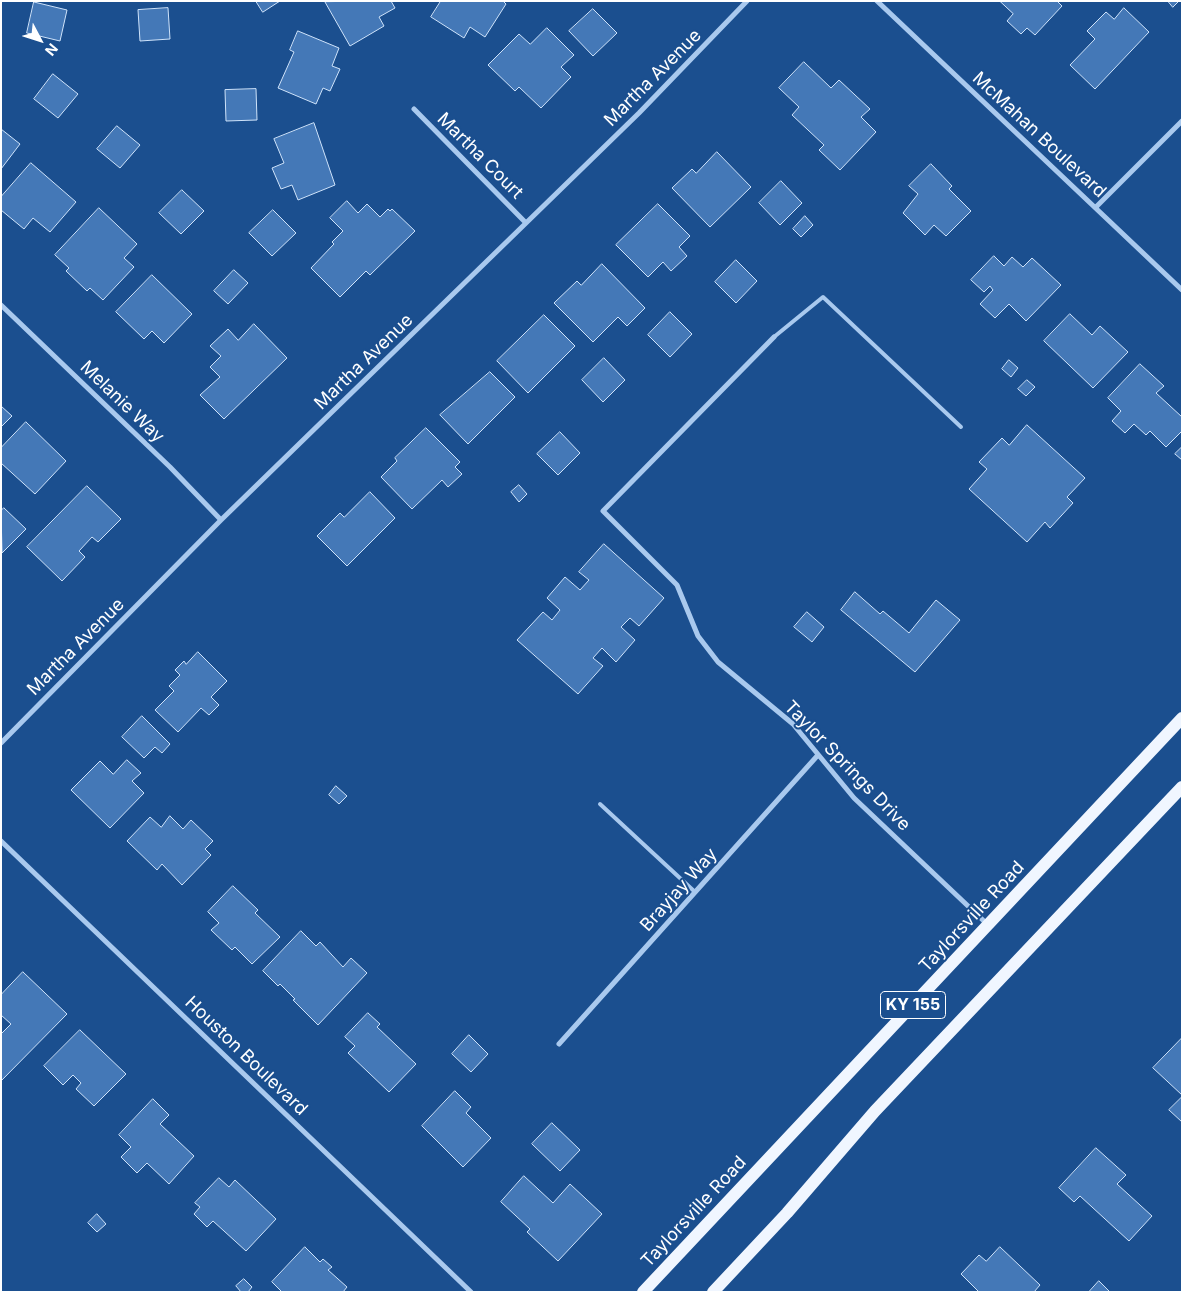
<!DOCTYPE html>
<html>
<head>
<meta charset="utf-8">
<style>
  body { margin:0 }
  #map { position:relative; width:1183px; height:1293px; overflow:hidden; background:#1b4f8f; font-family:Inter,sans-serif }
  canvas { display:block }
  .frame { position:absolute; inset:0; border:2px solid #fff; pointer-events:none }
  .north { position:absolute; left:15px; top:15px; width:50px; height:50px; -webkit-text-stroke:4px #1b4f8f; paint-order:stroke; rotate:130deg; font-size:14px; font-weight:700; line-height:20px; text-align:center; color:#fff }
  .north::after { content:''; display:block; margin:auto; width:18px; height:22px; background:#fff; clip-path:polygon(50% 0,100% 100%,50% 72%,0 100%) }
</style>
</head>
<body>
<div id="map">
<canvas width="1183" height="1293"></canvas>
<div class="frame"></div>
<div class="north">N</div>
</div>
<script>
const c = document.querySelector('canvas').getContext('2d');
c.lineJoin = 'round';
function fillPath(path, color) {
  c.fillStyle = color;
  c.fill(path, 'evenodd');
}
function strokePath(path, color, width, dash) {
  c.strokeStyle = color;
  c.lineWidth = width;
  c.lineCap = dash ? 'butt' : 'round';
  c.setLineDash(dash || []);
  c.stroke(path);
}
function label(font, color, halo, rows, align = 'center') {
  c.font = font + ' Inter,sans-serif';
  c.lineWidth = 4;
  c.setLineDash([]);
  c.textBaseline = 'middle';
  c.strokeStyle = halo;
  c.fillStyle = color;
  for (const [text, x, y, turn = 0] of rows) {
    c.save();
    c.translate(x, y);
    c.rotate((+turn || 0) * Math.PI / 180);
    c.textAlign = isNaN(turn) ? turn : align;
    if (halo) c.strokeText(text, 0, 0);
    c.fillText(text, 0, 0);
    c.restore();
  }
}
const building = new Path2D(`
  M256,1H280L263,12Z
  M391,1L395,8L379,17L384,26L350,46L325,2Z
  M441,1H503L506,4L485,37L470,27L464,38L431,17Z
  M1000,1H1057L1062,6L1035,35L1027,28L1021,34L1007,21L1013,14Z
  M1168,1H1179L1173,7Z
  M34,2L67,10L60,41L27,33Z
  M168,8L170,39L140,41L138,10Z
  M1124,8L1149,32L1095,89L1070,65L1095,39L1087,31L1106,12L1114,19Z
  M593,9L617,33L593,56L569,31Z
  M547,28L574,55L561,67L571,77L541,108L519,87L515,91L488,65L519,34L530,44Z
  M298,31L339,48L332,66L340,69L330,91L323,88L316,104L278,88L294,52L290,50Z
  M804,62L831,88L839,80L870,109L861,117L876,132L840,170L819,150L824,145L792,115L799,107L779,88Z
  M53,74L78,94L58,118L34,99Z
  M256,89L257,120L226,121L225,90Z
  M314,123L335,185L298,200L292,185L281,189L272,168L284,163L274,139Z
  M117,126L140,145L120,168L97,149Z
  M1,129L20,144L1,169Z
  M717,152L751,187L710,227L672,188L692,169L696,173Z
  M31,163L76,202L50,232L33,218L24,229L1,210V197Z
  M931,164L952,186L949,189L971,211L946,236L934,225L925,235L903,213L918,194L909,186Z
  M781,181L802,203L780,225L759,203Z
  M182,190L204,211L181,234L159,213Z
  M347,201L358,213L367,204L380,217L388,209L390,211L392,209L415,231L370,275L366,271L340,297L311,268L334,244L332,242L343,231L330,218Z
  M658,204L690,236L679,247L687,256L671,271L663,262L648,277L616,245Z
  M99,208L137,244L124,258L134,267L103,300L90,288L87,291L66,271L69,268L55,255Z
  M273,210L296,233L272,256L249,233Z
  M805,216L813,225L801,237L793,229Z
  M994,256L1004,266L1012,257L1023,267L1032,258L1061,285L1026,321L1009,304L995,318L980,304L993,290L990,286L984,292L971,280Z
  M736,260L757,281L736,303L715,282Z
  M602,264L645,308L627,326L618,317L593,342L554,303L577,281L581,285Z
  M234,270L248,283L228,304L214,291Z
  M152,275L192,314L164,343L152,331L144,339L116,312Z
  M670,312L692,334L670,357L648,335Z
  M1070,314L1092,335L1100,326L1128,352L1093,388L1044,341Z
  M544,315L575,346L528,393L497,361Z
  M254,324L287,358L224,419L200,395L220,377L210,367L221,356L210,346L228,329L238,340Z
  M604,358L625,380L603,402L582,380Z
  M1009,360L1018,368L1011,377L1002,369Z
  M1140,364L1164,386L1156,393L1182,417V431L1166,447L1150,431L1146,435L1134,424L1125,433L1112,421L1121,411L1108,398Z
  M490,372L515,397L468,444L440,415Z
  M1027,380L1035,387L1026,396L1018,389Z
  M1,406L12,416L1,427Z
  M26,422L66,461L35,494L1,463V448Z
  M1027,425L1085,478L1067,497L1073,503L1050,528L1045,522L1027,542L969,489L987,469L979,462L1002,438L1009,445Z
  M426,428L460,462L455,467L462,474L448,487L442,480L412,509L381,477L397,461L395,458Z
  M560,432L580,453L558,475L537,454Z
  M1182,447V460L1175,454Z
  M519,485L527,494L519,502L511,492Z
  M87,486L121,519L98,542L92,537L79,551L85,557L62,581L27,547Z
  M370,492L395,518L347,566L317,536L340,513L344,517Z
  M4,508L26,529L2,553L1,511Z
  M604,544L664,598L639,626L630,618L621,627L635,640L616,662L602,648L593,658L603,666L578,694L517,640L543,612L552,620L560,610L547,598L565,577L580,590L589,580L579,572Z
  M855,592L880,614L883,611L909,633L936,600L960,620L915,672L841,610Z
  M807,612L824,627L812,642L794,627Z
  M198,652L227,681L211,697L219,705L209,715L201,708L178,732L155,710L174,691L169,686L180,675L175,670L184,661L186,664Z
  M142,716L170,744L162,753L155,747L144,758L122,737Z
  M127,760L141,773L132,781L144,793L110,828L71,790L100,761L113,774Z
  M336,786L347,796L339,804L329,795Z
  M170,816L183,829L191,820L213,841L205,849L211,855L182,885L162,864L157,870L127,841L150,817L161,827Z
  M233,886L258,910L255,913L280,937L252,964L235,947L232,950L211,930L219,923L208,912Z
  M301,931L316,946L320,942L343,967L351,958L367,973L318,1025L293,1000L295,999L280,984L278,986L263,971Z
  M23,972L67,1014L1,1081V1034L11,1024L1,1015V995Z
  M368,1013L380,1024L377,1027L416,1064L389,1092L348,1053L355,1046L345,1037Z
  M80,1030L126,1074L94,1106L76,1089L81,1083L73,1075L63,1085L44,1066Z
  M469,1035L488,1054L471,1072L452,1054Z
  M1182,1038V1095L1153,1068Z
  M455,1091L471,1107L466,1113L491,1138L463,1167L422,1126Z
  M1182,1097V1122L1169,1110Z
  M153,1099L169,1115L160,1124L194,1156L169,1184L147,1163L137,1173L121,1157L131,1147L119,1135Z
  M552,1123L580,1150L560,1171L532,1144Z
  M1096,1148L1126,1175L1117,1184L1152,1216L1129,1241L1080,1196L1074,1202L1059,1188Z
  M524,1176L553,1203L570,1184L602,1214L558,1261L527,1232L530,1229L501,1202Z
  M219,1178L229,1187L235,1180L276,1219L246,1251L213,1221L207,1227L194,1214L200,1207L195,1203Z
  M97,1214L106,1224L97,1232L88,1223Z
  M305,1247L320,1262L323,1259L332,1267L328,1270L347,1287L343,1292H282L272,1282Z
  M1000,1247L1040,1285L1034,1292H979L961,1274L979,1255L986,1261Z
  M244,1279L252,1287L248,1292H241L236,1286Z
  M1099,1281L1110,1292H1089Z`);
const service = new Path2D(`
  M774,337L823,297L961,427
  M600,804L695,892`);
const minor = new Path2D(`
  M877,1L1182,290
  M414,109L526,223
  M1096,207L1182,121
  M1,305L170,467L221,520
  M774,337L603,511L677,585L698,636L718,662L793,724L854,798L987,924
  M1,743L221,520L639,113L747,1
  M1,841L471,1292
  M559,1044L818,755`);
const primary = new Path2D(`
  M643,1292L1182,718
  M713,1292L787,1213L875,1111L1182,787`);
const shields = [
  [913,1005,65]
];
const shieldNames = [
  ["KY 155",913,1005]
];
const streetNames = [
  ["Martha Avenue",653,78,-45],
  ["McMahan Boulevard",1039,135,43],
  ["Martha Court",480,156,45],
  ["Martha Avenue",364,362,-44],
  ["Melanie Way",122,402,44],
  ["Martha Avenue",76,647,-45],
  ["Taylor Springs Drive",847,766,46],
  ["Brayjay Way",679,890,-48],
  ["Taylorsville Road",972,917,-47],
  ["Houston Boulevard",246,1056,44],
  ["Taylorsville Road",694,1212,-47]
];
fillPath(building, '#4478b7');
strokePath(building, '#cfe3fa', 1);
strokePath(service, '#a9c9ee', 4);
strokePath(minor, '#a9c9ee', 5);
strokePath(primary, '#f0f6ff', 12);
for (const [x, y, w] of shields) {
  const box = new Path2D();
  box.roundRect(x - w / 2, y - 13.5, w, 27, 4);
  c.fillStyle = '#1b4f8f';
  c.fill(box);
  strokePath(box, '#fff', 1);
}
label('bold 16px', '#fff', null, shieldNames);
label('18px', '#fff', '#1b4f8f', streetNames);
</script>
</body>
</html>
